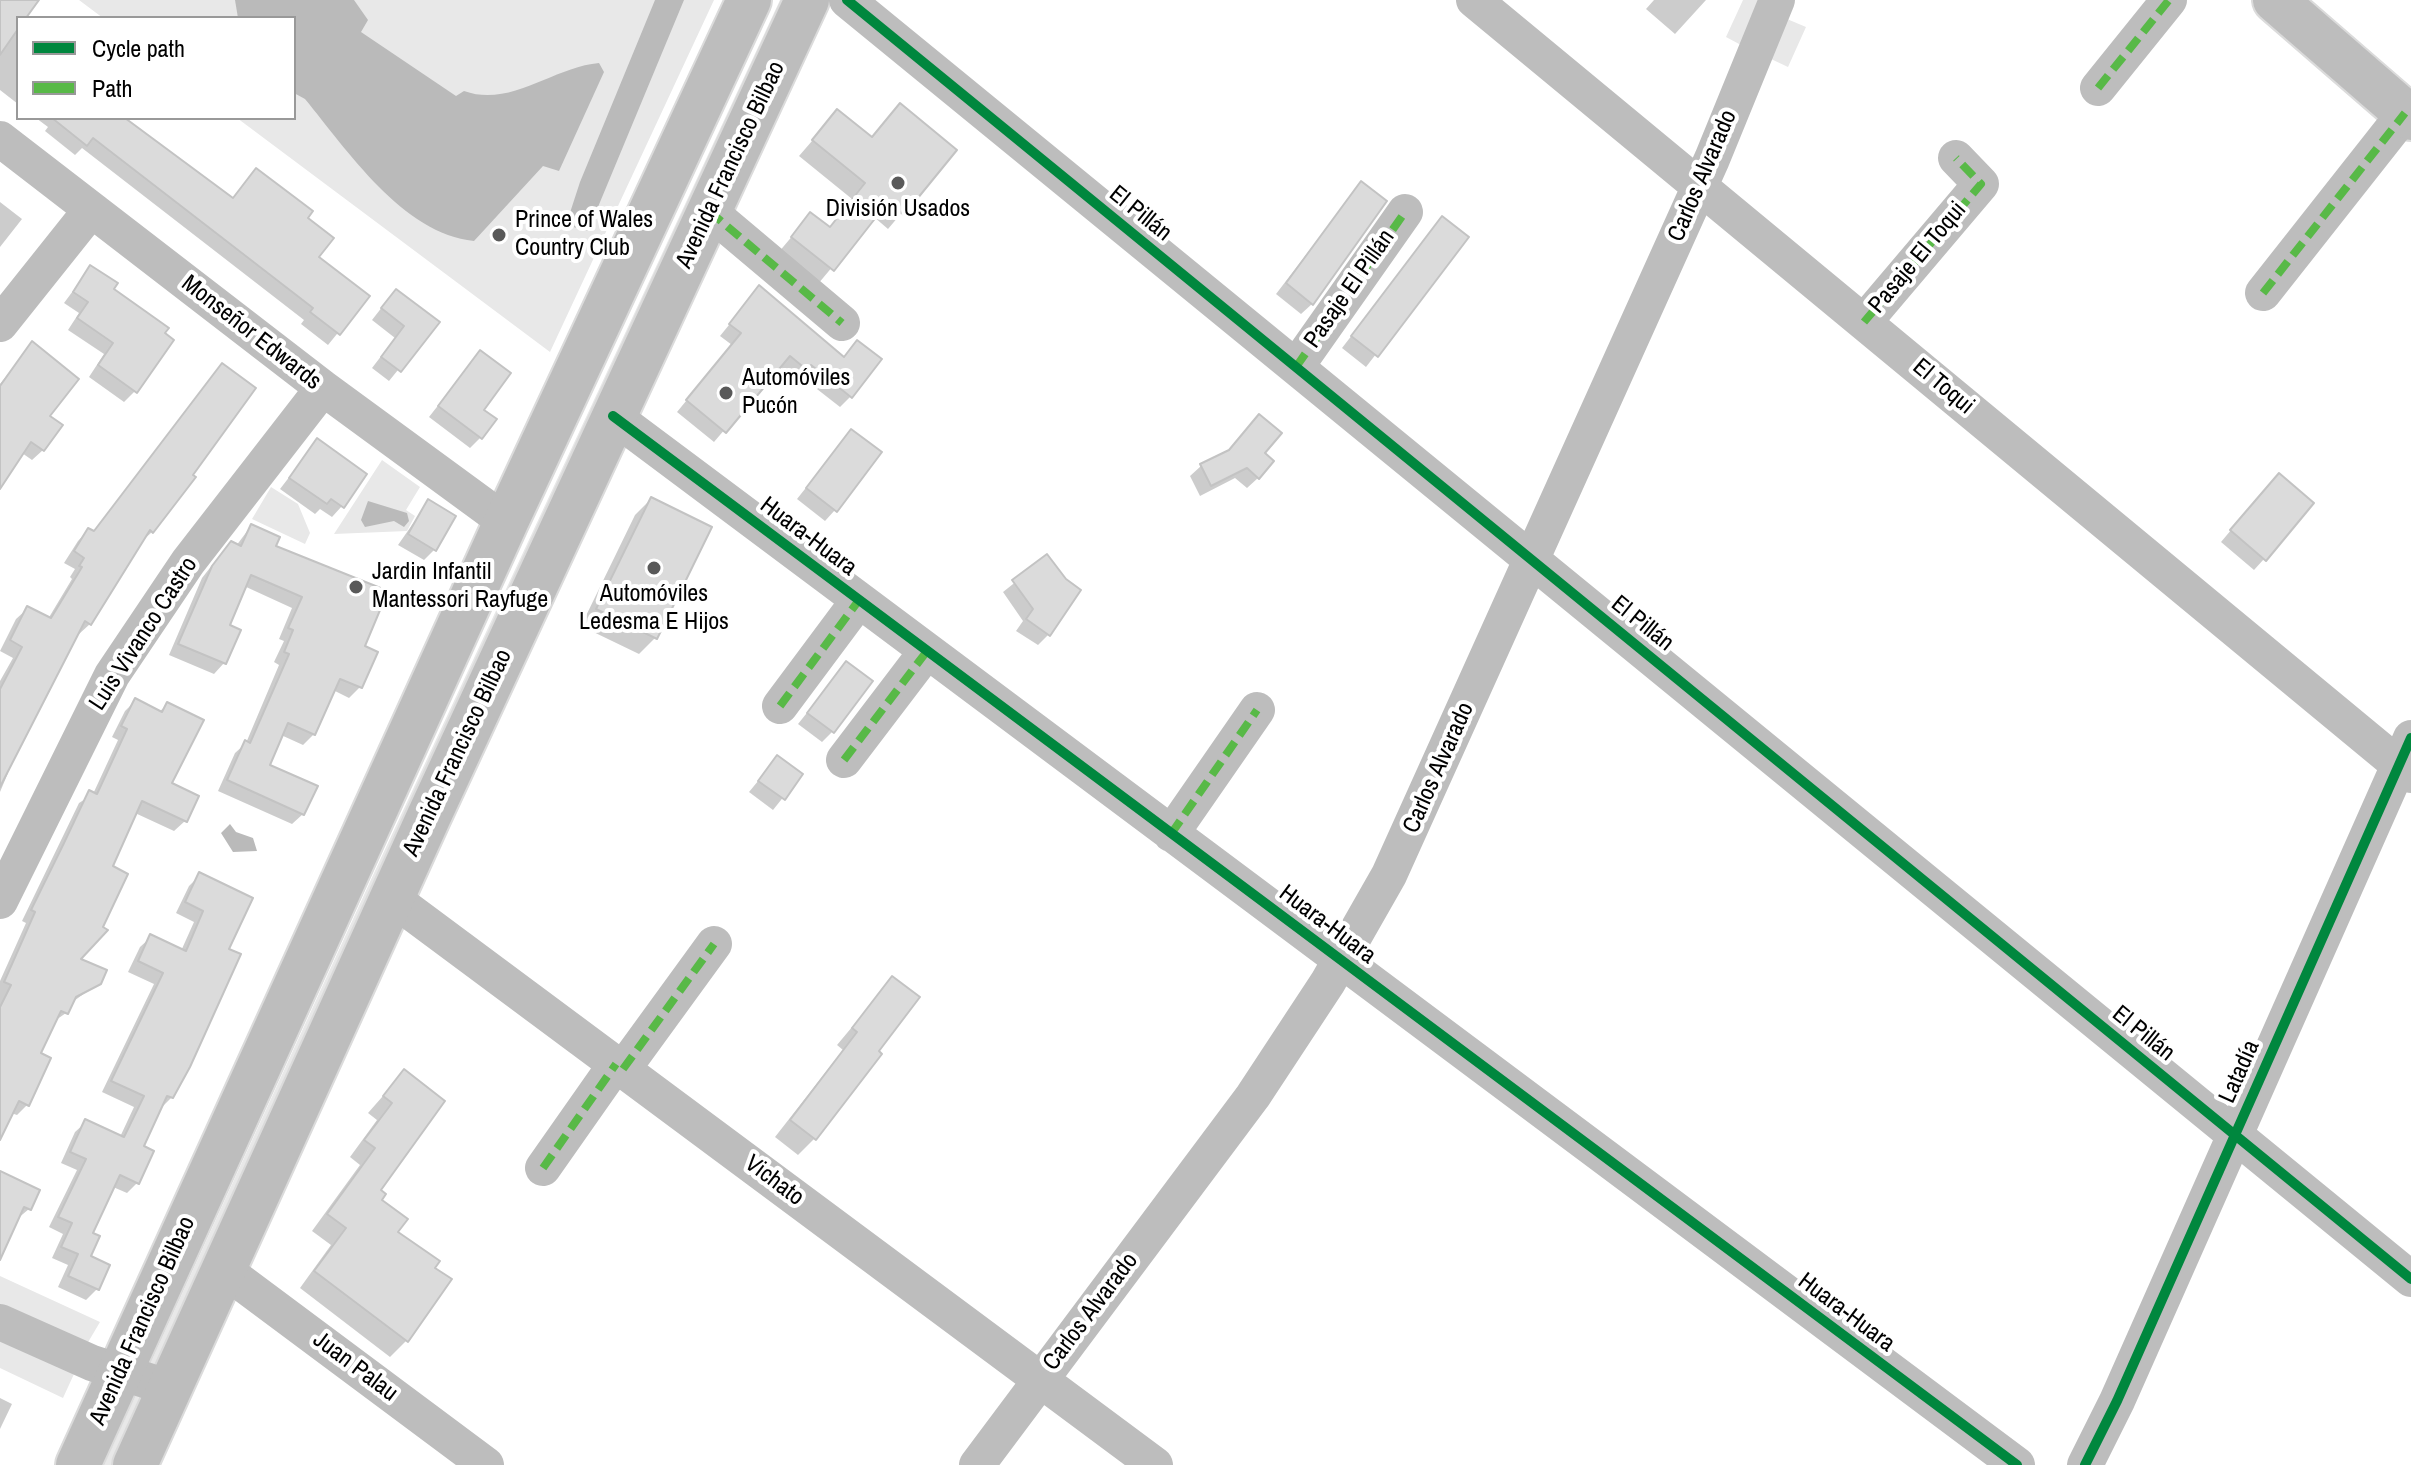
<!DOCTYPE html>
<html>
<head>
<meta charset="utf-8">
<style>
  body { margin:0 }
  #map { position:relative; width:2411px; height:1465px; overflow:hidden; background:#fff; font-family:"Archivo Narrow",sans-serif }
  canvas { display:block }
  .legend { position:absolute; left:16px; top:16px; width:280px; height:104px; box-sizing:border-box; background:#fff; border:2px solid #999; margin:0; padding:10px 14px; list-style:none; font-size:24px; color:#000 }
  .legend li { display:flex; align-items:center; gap:16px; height:40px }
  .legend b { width:40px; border:2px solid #999 }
</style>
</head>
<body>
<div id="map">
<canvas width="2411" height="1465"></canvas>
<ul class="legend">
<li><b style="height:10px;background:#00873e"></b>Cycle path</li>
<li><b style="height:10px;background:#58b947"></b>Path</li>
</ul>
</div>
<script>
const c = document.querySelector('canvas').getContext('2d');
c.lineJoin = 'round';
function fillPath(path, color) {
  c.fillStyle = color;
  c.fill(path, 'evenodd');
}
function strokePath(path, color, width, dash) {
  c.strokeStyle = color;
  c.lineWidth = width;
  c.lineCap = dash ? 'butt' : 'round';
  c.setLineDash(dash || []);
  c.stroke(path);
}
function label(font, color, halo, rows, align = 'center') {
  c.font = font + ' "Archivo Narrow",sans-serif';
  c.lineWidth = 8;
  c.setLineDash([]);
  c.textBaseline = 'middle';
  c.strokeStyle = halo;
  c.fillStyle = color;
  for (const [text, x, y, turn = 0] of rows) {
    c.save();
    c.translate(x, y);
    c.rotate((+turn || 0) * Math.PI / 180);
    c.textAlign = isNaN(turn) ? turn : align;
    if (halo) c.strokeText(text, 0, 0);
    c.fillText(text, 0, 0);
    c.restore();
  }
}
const green = new Path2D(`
  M79,0H714L550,352L237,118H294V18H103Z
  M780,0H788L113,1465H104L374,873Z
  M1743,0H1762L1741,45L1726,37Z
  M1787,19L1806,27L1788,67L1771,59Z
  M382,460L420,487L406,510L415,516L407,531L334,534Z
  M271,487L298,504L310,533L305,544L252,519Z
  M0,1276L100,1322L87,1344L0,1304Z
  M0,1340L74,1374L63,1398L0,1368Z`);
const water = new Path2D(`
  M235,0H354L368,20L361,32L456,96L464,91C511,108 553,67 599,63L604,72L559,171L543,166L474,241C403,234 347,150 305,99L294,93V18H238Z
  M655,0H684L588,231L566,225L580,182Z
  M368,501L407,513L409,521L404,527L394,521L365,527L361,520Z
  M230,824L236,832L253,838L257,851L233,852L221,833Z`);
const shadow = new Path2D(`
  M0,0H36L23,18H18V104L0,90Z
  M1654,0H1706L1675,34L1646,9Z
  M900,106L954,151L888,229L874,217L818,284L778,253L810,215L828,229L852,199L799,156L837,112L871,139Z
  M36,118H122L231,200L256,170L305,218L317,258L367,297L328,345L301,324L304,320L82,148L75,155L45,131L48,127Z
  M1361,183L1312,304L1301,314L1276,294Z
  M0,202L22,219L0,247Z
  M1442,219L1466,238L1366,367L1342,348Z
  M90,268L111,289L135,391L124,402L89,377L104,354L68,330L79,313L64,303Z
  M759,288L843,358L857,342L851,396L840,407L799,375L795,379L779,366L714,442L677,412L732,345L720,336Z
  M386,302L437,322L389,381L372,368L395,338L372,320Z
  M32,344L47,416L43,450L32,460L22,453L0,487V384Z
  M480,352L481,437L470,448L429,417Z
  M222,366L152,532L141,542L90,624L79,634L77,633L5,772L8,773L0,792V681L13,658L0,651L16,619L27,609L48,619L72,579L70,577L75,569L64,563L78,541L88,530L93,533Z
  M851,431L835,510L825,521L797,499Z
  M317,441L342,506L332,517L320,509L315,514L280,489Z
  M1262,453L1258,478L1247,488L1235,478L1200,496L1190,476L1201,466Z
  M2268,486L2264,559L2254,570L2221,542Z
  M651,499L655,638L639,654L581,626L635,515Z
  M428,502L434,550L424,560L398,545Z
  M251,526L362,647L360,687L349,698L333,690L314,734L303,745L281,735L268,766L303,814L292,824L218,791L235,753L246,743L279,665L274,662L284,641L279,639L292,608L244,586L227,626L224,663L214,674L169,655L202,578L220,555L231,544L236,546Z
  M1047,557L1048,635L1038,645L1016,631L1023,621L1003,592Z
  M846,664L832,732L822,742L798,724Z
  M135,701L159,712L168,704L170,784L185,821L174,831L135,813L110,867L78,960L99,983L71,1003L66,1013L53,1022L39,1054L27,1105L17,1115L11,1113L0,1128V981L26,923L22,921L79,803L93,794L118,740L112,737L125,711Z
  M777,758L801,775L773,810L749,792Z
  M200,875L227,950L172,1097L161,1108L141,1147L137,1183L127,1193L113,1187L90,1234L89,1257L97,1289L86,1300L58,1287L68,1265L52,1258L63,1234L49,1227L77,1170L61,1163L75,1132L86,1122L120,1137L134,1107L102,1092L154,984L128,972L140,947L151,937L181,951L194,922L176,913L189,886Z
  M892,979L815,1138L798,1155L775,1137L843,1050L837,1045Z
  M404,1072L378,1191L396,1232L432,1268L406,1341L390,1357L300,1288L331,1245L312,1231L360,1165L350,1157L377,1120L368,1113Z
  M0,1174L37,1191L29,1209L17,1219L0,1249Z
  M0,1398L12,1404L0,1429Z`);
const building = new Path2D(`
  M0,0H39L26,18H18V29L0,55Z
  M900,103L957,150L904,215L888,202L834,271L791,237L810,212L830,227L865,183L812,140L837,109L872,137Z
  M52,118H125L233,198L256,168L313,211L308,218L334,238L319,257L370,296L340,335L310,312L313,308L93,138L87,146Z
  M1361,181L1387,201L1313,305L1286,283Z
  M1442,216L1469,237L1378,357L1351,336Z
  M90,265L118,283L114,289L169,328L165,333L174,340L137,393L98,365L113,343L77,318L88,302L73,292Z
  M759,285L844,357L857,340L882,359L852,398L811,365L807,370L790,356L726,433L686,400L741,333L729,324Z
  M396,289L440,322L401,372L381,357L404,326L381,308Z
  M32,341L79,379L50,416L63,425L44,451L31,442L0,489V386Z
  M480,350L511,373L484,410L497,419L482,439L438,406Z
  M222,363L256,388L193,475L196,477L153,533L150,530L91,625L85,621L0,787V689L22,647L10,640L27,606L51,618L82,567L79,566L84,558L74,551L88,528L94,531Z
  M1259,414L1282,433L1265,453L1274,461L1259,479L1247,468L1211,486L1200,464L1229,450Z
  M851,429L882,452L837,512L806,488Z
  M317,438L367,474L344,508L331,499L327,504L289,478Z
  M2279,473L2314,503L2266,561L2230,530Z
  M651,497L712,527L657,639L596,609Z
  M428,499L456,516L436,551L408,534Z
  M251,524L280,537L276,546L388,591L365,646L378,652L362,688L340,679L315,735L288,723L270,765L318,786L304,815L227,780L245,740L250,743L289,654L284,652L293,630L288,628L302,597L251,575L230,625L241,630L226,664L178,644L212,566L231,541L241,546Z
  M1047,554L1066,579L1081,590L1050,636L1026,619L1033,609L1012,580Z
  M846,661L873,681L834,733L807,713Z
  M135,698L162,712L167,702L204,720L172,783L199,796L187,822L142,801L113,866L128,874L103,927L108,930L81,959L107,970L101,984L76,997L68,1014L61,1011L41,1053L51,1058L29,1106L19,1101L0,1140V1007L11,985L4,982L35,912L31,910L64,843L89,790L97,794L127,729L121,726Z
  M777,755L803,774L785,800L758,781Z
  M199,872L253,898L229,949L241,954L190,1067L173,1098L167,1096L144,1146L154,1151L139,1184L120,1175L93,1233L100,1236L91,1256L110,1265L99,1290L68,1276L78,1254L61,1247L72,1223L58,1217L86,1159L70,1152L85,1119L124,1137L144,1096L111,1081L163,973L138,961L150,934L186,951L203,911L185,902Z
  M892,976L920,997L879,1051L882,1054L816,1140L790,1120L857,1032L852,1028Z
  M404,1069L445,1101L381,1190L386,1194L382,1200L408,1219L398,1232L440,1261L435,1268L452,1279L408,1342L314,1271L346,1228L327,1214L375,1148L364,1140L392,1103L383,1096Z
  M0,1171L40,1190L31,1210L24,1207L0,1260Z`);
const minor = new Path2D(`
  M847,0L2411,1279
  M1474,0L2411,775
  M2098,88L2169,0
  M0,139L323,388L506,522
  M709,211L842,323
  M2263,293L2405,113
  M1864,322L1981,184L1956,158
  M0,324L91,210
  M1296,367L1405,212
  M613,416L2017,1465
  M780,706L859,600
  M844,760L927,651
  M1171,834L1257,710
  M392,898L1155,1465
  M0,901L112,675L188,562L323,388
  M623,1069L714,944
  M543,1168L616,1064
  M223,1269L486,1465
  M0,1322L92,1363L170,1388
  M977,1465L1253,1096L1328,982L1389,875L1712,159L1777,0
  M2085,1465L2117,1401L2411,738`);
const major = new Path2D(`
  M2275,0L2411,118
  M78,1465L506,522L749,0
  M135,1465L429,816L807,0`);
const quiet = new Path2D(`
  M2098,88L2169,0
  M709,211L842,323
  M2263,293L2405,113
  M1864,322L1981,184L1956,158
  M1296,367L1405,212
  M780,706L859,600
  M844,760L927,651
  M1171,834L1257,710
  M623,1069L714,944
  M543,1168L616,1064`);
const cycleway = new Path2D(`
  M847,0L2411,1279
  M613,416L2017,1465
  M2085,1465L2117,1401L2411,738`);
const markers = [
  [898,183,8,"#595959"],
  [499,235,8,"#595959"],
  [726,393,8,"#595959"],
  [654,568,8,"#595959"],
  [356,587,8,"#595959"]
];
const streetNames = [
  ["Avenida Francisco Bilbao",731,165,-65],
  ["Carlos Alvarado",1703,176,-67],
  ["El Pillán",1140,214,39],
  ["Pasaje El Toqui",1918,258,-50],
  ["Pasaje El Pillán",1350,289,-55],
  ["Monseñor Edwards",251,333,38],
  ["El Toqui",1943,387,40],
  ["Huara-Huara",808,537,37],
  ["El Pillán",1642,624,39],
  ["Luis Vivanco Castro",144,634,-57],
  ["Avenida Francisco Bilbao",458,753,-65],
  ["Carlos Alvarado",1439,768,-66],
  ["Huara-Huara",1327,925,37],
  ["El Pillán",2143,1034,39],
  ["Latadía",2240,1072,-66],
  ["Vichato",774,1181,37],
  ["Carlos Alvarado",1091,1312,-53],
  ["Huara-Huara",1846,1313,37],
  ["Avenida Francisco Bilbao",143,1321,-66],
  ["Juan Palau",355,1367,37]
];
const poiNames = [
  ["División Usados",898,210,"center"],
  ["Prince of Wales",515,221],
  ["Country Club",515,249],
  ["Automóviles",742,379],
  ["Pucón",742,407],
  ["Jardin Infantil",372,573],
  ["Mantessori Rayfuge",372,601],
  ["Automóviles",654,595,"center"],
  ["Ledesma E Hijos",654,623,"center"]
];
fillPath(green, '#e8e8e8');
fillPath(water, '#bababa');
fillPath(shadow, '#0003');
fillPath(building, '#dbdbdb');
strokePath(building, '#c3c3c3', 2);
strokePath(major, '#dbdbdb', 48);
strokePath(minor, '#bdbdbd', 36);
strokePath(major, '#bdbdbd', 44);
strokePath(quiet, '#58b947', 8, [16, 8]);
strokePath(cycleway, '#00873e', 10);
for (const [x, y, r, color] of markers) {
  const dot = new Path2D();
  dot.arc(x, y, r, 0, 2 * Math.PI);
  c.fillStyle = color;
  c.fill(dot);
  strokePath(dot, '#fff', 3);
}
label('24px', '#000', '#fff', streetNames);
label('24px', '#000', '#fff', poiNames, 'left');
</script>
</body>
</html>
